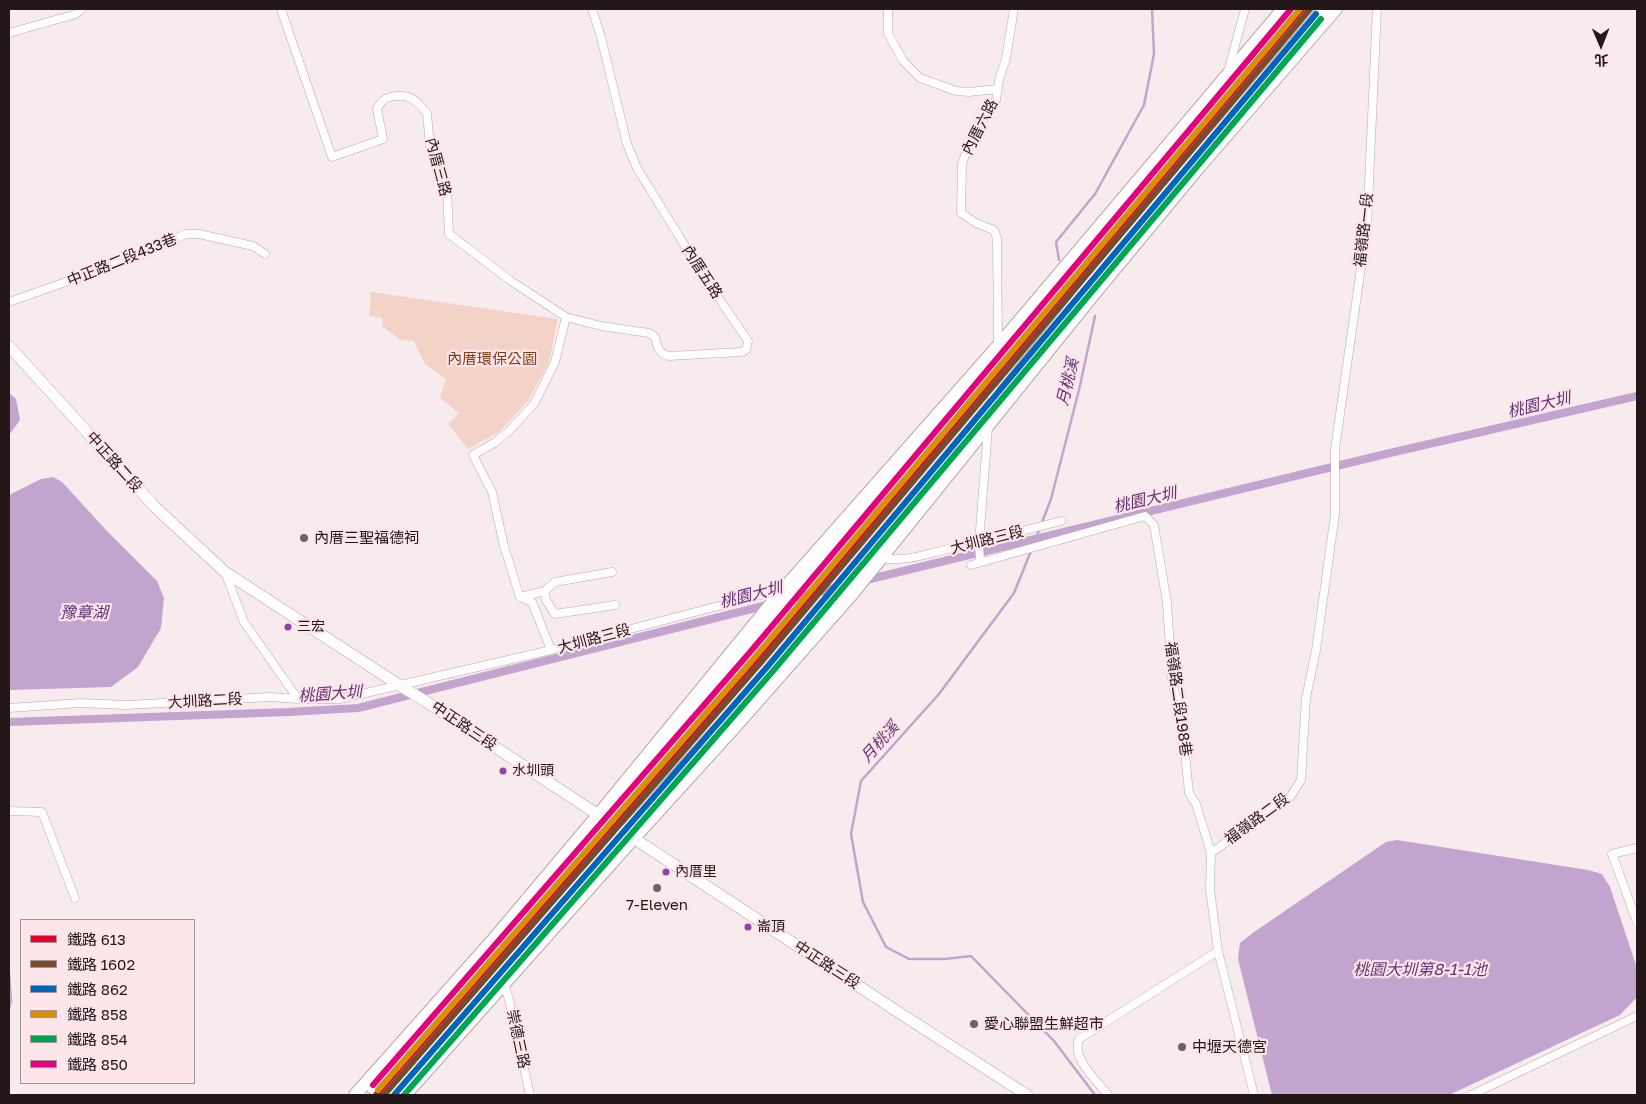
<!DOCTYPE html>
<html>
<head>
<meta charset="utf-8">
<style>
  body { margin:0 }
  #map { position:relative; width:1646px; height:1104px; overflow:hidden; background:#f7ebee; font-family:"Golos Text","Noto Sans TC",sans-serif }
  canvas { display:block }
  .frame { position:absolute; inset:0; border:10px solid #24171a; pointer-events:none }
  .legend { position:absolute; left:20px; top:919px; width:175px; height:165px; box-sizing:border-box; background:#fde5ea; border:1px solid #a69397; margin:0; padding:6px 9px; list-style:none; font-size:15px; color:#24171a }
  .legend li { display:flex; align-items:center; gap:10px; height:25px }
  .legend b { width:25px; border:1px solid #a69397 }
  .north { position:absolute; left:1576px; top:20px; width:50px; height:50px; -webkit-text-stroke:4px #fde5ea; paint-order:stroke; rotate:179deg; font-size:14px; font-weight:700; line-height:20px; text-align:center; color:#24171a }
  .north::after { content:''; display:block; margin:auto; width:18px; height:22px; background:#24171a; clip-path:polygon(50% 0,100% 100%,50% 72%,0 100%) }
</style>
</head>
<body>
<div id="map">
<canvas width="1646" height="1104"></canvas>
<div class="frame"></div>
<ul class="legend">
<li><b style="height:6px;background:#e4002b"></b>鐵路 613</li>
<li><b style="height:6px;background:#7a4b2a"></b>鐵路 1602</li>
<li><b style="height:6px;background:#0065bd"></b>鐵路 862</li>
<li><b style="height:6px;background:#d79104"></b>鐵路 858</li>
<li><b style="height:6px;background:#00a651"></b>鐵路 854</li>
<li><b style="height:6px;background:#e5007d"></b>鐵路 850</li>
</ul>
<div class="north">北</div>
</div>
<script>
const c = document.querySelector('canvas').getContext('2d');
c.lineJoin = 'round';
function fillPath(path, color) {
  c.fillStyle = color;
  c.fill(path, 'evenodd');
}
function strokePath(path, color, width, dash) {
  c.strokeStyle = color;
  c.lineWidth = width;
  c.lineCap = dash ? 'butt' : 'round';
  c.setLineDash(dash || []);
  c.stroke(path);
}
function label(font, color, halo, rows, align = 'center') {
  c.font = font + ' "Golos Text","Noto Sans TC",sans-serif';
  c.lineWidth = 4.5;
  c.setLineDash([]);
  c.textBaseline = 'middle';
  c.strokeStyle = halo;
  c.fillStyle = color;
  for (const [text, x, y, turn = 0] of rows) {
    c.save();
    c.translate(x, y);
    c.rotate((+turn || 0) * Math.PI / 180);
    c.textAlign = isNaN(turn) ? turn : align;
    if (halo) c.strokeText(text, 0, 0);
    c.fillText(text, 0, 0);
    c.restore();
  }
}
const green = new Path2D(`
  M371,292L558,319L549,362L528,401L499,432L468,449L448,424L459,413L440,398L446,379L425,364L414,341L401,340L383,327L382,318L369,316Z`);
const water = new Path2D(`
  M9,393L16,399L20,420L9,435Z
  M53,477L62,482L106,530L157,581L164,598L161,628L138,667L111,687L9,690V495L41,479Z
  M1397,840L1588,870L1602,874L1610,887L1636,965V998L1620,1015L1449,1095H1272L1238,959L1240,943L1254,932L1386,842Z`);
const stream = new Path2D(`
  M1059,260L1056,242L1095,194L1144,105L1154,54L1152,9
  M1033,546L1051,499L1079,390L1095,316
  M1031,551L1014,593L939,694L861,781L851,834L863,902L886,947L909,959H945L971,956L1054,1041L1095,1095
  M9,973L11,1001L9,1008`);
const canal = new Path2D(`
  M862,581L1390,453L1637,396
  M787,600L846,585
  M9,722L289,712L358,708L771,604`);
const minor = new Path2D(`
  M281,9L332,157L383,139L377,109C382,100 386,97 396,96C412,94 417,102 427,113L430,147L447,190L449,234L511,281L566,317L601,326L649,333L655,337C657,347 659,354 669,356L741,352L746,350L748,341L701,272L637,168L627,144L601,37L592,9
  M888,9V33L903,61L920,78L956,91L969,92L998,89
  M9,33L76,14L82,9
  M1228,71L1245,9
  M9,302L131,259L186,234H199L253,246L265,254
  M998,345L997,238L994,230L976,223L961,213L962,164L971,139L996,100L999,80L1006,58L1014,9
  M991,404L997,364
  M883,558C903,562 924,555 944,550C983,541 1022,531 1061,521
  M980,562L979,542L988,428
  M971,565L1145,516L1154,525L1167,603L1172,680L1182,724L1189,793L1196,804L1211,853
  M225,572L244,622L298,699
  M545,591L546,600L555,614L615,605
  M520,597L545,591L555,582L612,572
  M551,650L532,602L520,597L504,546L492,492L473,455L494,443L508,432L534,404L555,362L566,317
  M9,708L80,703L127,705L270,697L298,699H340L551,650L760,595L777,588L786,586
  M9,811L42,812L75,898
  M1637,848L1612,854L1637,922
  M504,984L509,1000L530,1095
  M1108,1095C1097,1081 1071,1058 1079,1039L1218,951
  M1254,1095L1218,951L1210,889L1211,853L1291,796L1301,780L1306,698L1316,650L1335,514V449L1367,226L1377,9
  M1471,1095L1637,1016`);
const secondary = new Path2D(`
  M9,346L155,507L225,572L399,685L425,701L892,1008L1027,1095`);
const primary = new Path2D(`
  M373,1088L553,885L642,779L715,686L796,588L1037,318L1241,75L1293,9
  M355,1095L492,941L598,815L780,593L998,346L1283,9
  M393,1095L565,899L837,597L1110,260L1324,9
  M405,1095L633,839L734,728L853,593L1094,294L1200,166L1336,9`);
const rail1 = new Path2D(`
  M376,1095L758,657L1302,9`);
const rail2 = new Path2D(`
  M384,1095L762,661L1310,9`);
const rail3 = new Path2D(`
  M394,1095L768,666L1316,14`);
const rail4 = new Path2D(`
  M378,1090L756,656L1300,9`);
const rail5 = new Path2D(`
  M404,1095L773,671L1321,19`);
const rail6 = new Path2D(`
  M373,1085L751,651L1291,9`);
const markers = [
  [304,538,5,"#6e6164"],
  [288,627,4.5,"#8e44ad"],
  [503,771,4.5,"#8e44ad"],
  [666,872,4.5,"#8e44ad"],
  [657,888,5,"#6e6164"],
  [748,927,4.5,"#8e44ad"],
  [974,1024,5,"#6e6164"],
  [1182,1047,5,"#6e6164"]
];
const busNames = [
  ["三宏",297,627],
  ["水圳頭",512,771],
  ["內厝里",675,872],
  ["崙頂",757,927]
];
const streetNames = [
  ["內厝六路",980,127,-63],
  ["內厝三路",438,167,75],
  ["福嶺路一段",1364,230,-84],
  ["中正路二段433巷",122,260,-22],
  ["內厝五路",702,272,57],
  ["中正路二段",114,462,48],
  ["大圳路三段",987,540,-14],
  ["大圳路三段",594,639,-15],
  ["福嶺路二段198巷",1178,699,82],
  ["大圳路二段",205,701,-3],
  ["中正路三段",464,726,34],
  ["福嶺路二段",1257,819,-36],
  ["中正路三段",827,965,33],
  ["崇德三路",518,1039,78]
];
const parkNames = [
  ["內厝環保公園",492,359]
];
const poiNames = [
  ["內厝三聖福德祠",314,538],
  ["7-Eleven",657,905,"center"],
  ["愛心聯盟生鮮超市",984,1024],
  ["中壢天德宮",1192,1047]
];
const waterNames = [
  ["月桃溪",1068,382,-76],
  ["桃園大圳",1539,405,-13],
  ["桃園大圳",1145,500,-13],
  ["桃園大圳",751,595,-14],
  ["豫章湖",84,613],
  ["桃園大圳",330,694,-4],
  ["月桃溪",880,742,-48],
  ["桃園大圳第8-1-1池",1420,970]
];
fillPath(green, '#f3d3c7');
fillPath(water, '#c3a4ce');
strokePath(stream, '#c3a4ce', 2.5);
strokePath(canal, '#c3a4ce', 8);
strokePath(minor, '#b6aaad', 9);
strokePath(secondary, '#b6aaad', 12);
strokePath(primary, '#b6aaad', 14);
strokePath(minor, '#fefcfc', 8);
strokePath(secondary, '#fefcfc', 11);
strokePath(primary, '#fefcfc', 12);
strokePath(rail1, '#e4002b', 6);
strokePath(rail2, '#7a4b2a', 6);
strokePath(rail3, '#0065bd', 6);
strokePath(rail4, '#d79104', 6);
strokePath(rail5, '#00a651', 6);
strokePath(rail6, '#e5007d', 6);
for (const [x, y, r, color] of markers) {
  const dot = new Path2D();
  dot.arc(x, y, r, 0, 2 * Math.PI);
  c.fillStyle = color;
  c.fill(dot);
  strokePath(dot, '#fde5ea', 2);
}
label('14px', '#24171a', '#fde5ea', busNames, 'left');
label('15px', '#24171a', '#fde5ea', streetNames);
label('15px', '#7b3e16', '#fde5ea', parkNames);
label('15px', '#24171a', '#fde5ea', poiNames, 'left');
label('italic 16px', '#64337a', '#fde5ea', waterNames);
</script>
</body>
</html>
